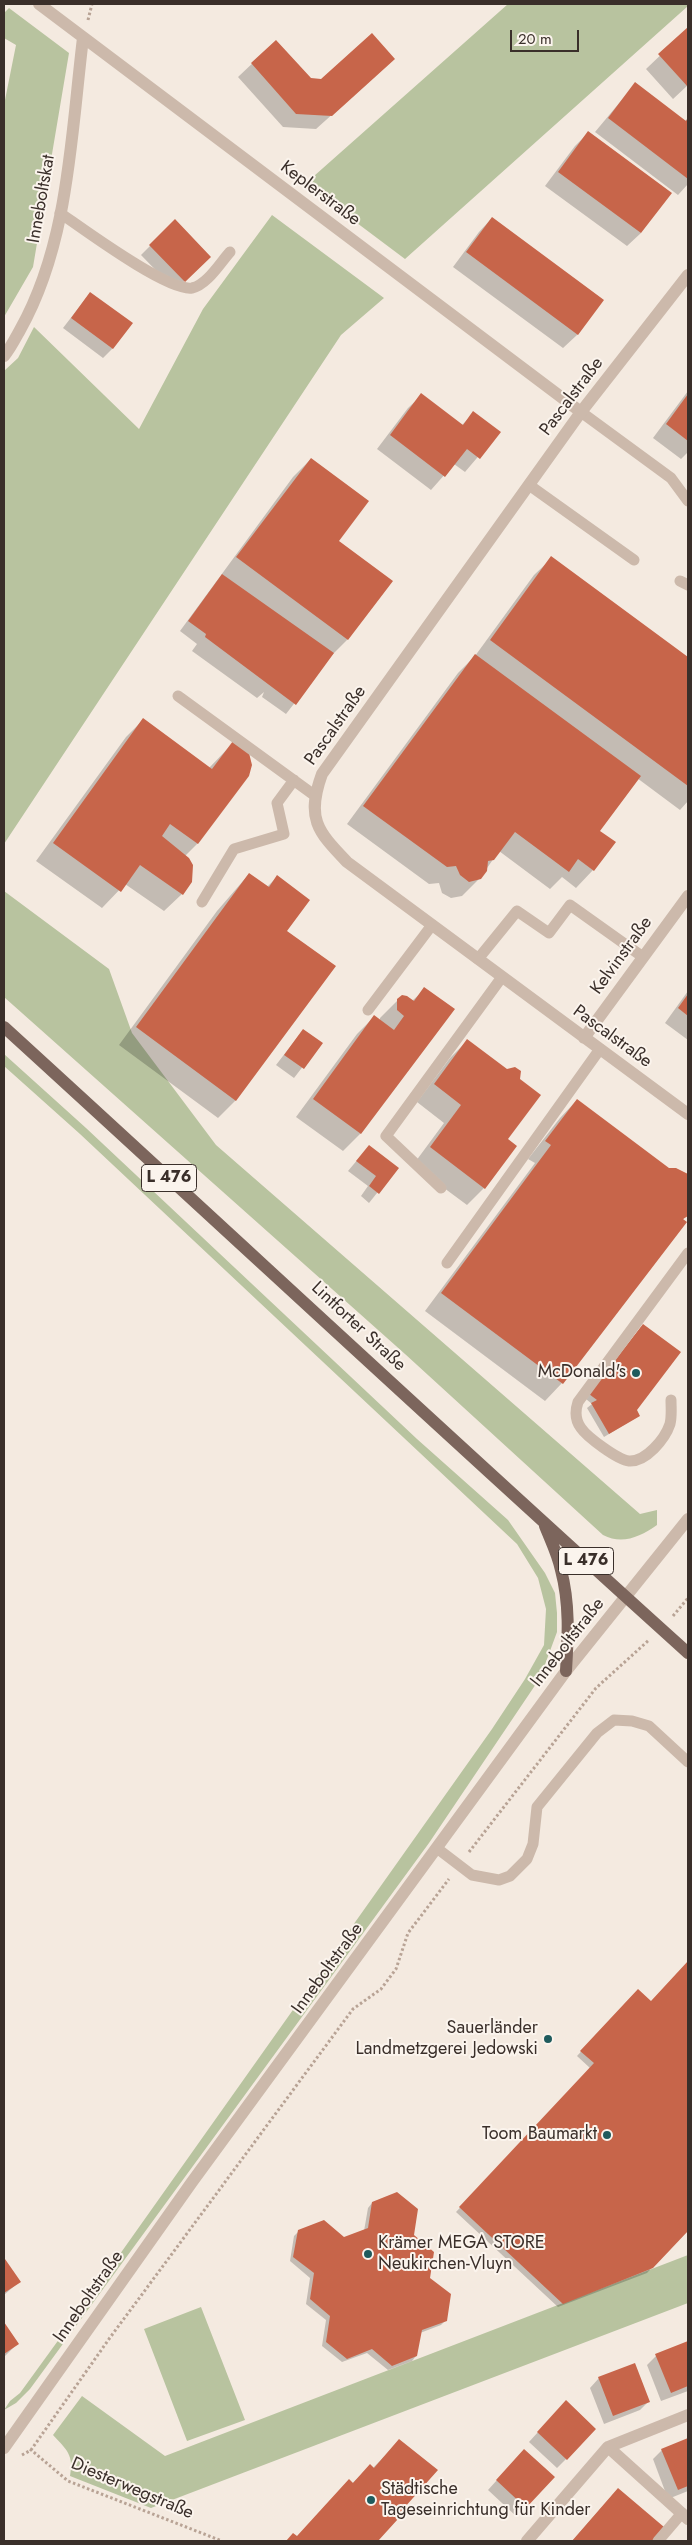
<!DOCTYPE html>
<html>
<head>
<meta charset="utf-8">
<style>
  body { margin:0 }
  #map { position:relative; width:692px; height:2545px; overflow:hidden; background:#f4eae0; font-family:Jost,sans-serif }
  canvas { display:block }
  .frame { position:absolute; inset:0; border:5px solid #3a2f2a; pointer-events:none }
  .scale { position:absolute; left:510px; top:30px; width:69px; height:22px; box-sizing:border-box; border:2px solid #3a2f2a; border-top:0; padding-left:6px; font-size:15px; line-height:18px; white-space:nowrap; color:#3a2f2a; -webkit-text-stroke:4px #fbf4ed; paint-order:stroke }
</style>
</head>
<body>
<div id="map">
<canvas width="692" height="2545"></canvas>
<div class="frame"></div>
<div class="scale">20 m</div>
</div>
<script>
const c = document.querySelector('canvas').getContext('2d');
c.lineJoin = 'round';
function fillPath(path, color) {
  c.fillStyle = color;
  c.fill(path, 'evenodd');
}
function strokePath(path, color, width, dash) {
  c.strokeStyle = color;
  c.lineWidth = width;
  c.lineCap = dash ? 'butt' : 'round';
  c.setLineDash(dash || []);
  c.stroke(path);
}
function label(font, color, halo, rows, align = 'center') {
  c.font = font + ' Jost,sans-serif';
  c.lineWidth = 4;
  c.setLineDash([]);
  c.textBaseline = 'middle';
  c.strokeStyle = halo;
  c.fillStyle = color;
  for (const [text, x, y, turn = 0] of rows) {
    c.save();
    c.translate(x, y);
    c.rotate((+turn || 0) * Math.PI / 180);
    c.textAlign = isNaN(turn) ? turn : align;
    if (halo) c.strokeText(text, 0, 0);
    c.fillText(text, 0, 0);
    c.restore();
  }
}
const green = new Path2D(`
  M508,4H688V6L405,259L305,184Z
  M9,8L69,53L33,267L4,317V105L16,45L4,38V13Z
  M272,215L384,298L341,335L4,844V371L18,358L34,327L139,429L203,309Z
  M4,891L109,969L132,1033L216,1145L640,1514L657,1510V1525C640,1537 622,1545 603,1535L405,1354L4,997Z
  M4,1054L86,1128L417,1439L508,1520L545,1573L555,1593L557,1613V1632L540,1678L429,1843L30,2389L16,2403L4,2410L10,2401L20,2393L81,2309L492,1729L525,1679L544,1645L546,1609L538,1578L517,1544L80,1134L4,1066Z
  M688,2255V2303L151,2508L70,2476C74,2455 67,2450 53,2435L82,2396L165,2456Z
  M201,2307L245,2420L187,2441L144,2329Z`);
const shadow = new Path2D(`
  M688,29V85L673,99L646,69Z
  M276,41L310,79L321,80L394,59L316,129L283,127L238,77Z
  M635,84L685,121L688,118V184L678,195L595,132Z
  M589,132L641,233L627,246L545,186L575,146Z
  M492,218L603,300L577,335L563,348L453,267L479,232Z
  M175,221L210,257L175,290L141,255Z
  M90,293L113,348L103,358L63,328Z
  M688,391V452L681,459L653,438Z
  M422,395L462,425L474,413L499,432L465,472L454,464L431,490L377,449L408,408Z
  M311,459L337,541L347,640L331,656L286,714L262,697L264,692L257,698L192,651L197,644L180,631L293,477Z
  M552,558L688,658V801L680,810L637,778L598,831L593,870L576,888L562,877L550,889L499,851L480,878L462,896L451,898L442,893L439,883L429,884L347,824L458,673L475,656L534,575Z
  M143,720L209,768L233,743L198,843L185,856L182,894L164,911L125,884L102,908L36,861L126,737Z
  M249,874L267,887L277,877L285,931L236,1100L218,1118L119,1045L217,911Z
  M425,989L361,1133L343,1151L296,1117L357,1034L374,1017L380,1021V1018L398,1000L412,1001Z
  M688,991V1040L665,1023Z
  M303,1030L321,1043L294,1078L276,1065Z
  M467,1041L506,1139L484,1188L467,1205L413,1165L444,1123L417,1102L450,1058Z
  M577,1100L669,1169H676L688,1176V1213L562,1383L545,1401L425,1311L535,1163L528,1159L560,1118Z
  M369,1146L397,1168L369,1203L361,1196L368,1186L348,1171Z
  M639,1330L636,1410L639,1416L604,1437L587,1408L592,1404L586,1399Z
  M688,1962V2229L647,2273L558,2307L456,2212L590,2068L577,2056L633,1995L651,2003Z
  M372,2203L429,2278L445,2321L441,2325L420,2333L416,2356L412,2361L388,2370L367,2353L342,2362L322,2346L326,2320L306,2304L310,2278L290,2261L294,2236L299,2231L344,2238L364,2231L368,2208Z
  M4,2261L19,2282L4,2295Z
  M4,2324L17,2344L4,2357Z
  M688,2343V2391L661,2401L647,2365L656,2356Z
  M599,2378L649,2401L640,2410L604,2424L590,2388Z
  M557,2411L566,2459L557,2468L529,2442Z
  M688,2440V2491L668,2499L653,2459L662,2450Z
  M399,2441L394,2517L396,2519L375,2541H287L293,2535L297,2537L370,2466L373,2468Z
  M515,2460L525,2507L516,2516L488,2490Z
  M618,2489L662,2527L650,2541H572Z`);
const building = new Path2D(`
  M688,27V87L658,54Z
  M372,33L395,59L332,116L296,114L251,63L276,40L311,78L321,79Z
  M635,82L686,121L688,118V179L608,118Z
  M588,131L672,193L641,233L558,172Z
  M492,217L604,300L578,335L466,252Z
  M175,219L211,257L185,282L149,245Z
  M90,292L133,323L113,349L71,318Z
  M421,393L463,425L473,411L501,432L480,459L467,449L445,477L390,435Z
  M688,394V441L666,424Z
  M311,458L369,501L339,541L393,581L348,640L236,557Z
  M551,556L688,657V786L490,640Z
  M222,574L334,653L296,705L205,637L206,634L188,621Z
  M475,654L641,776L600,831L616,842L594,871L578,859L569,872L515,832L494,860L488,861L487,871L481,879L469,882L460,875L456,866L447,867L363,806Z
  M143,718L212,769L233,741L249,753L252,765L249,776L198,844L170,824L162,836L189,858L193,865L192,882L183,895L140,865L121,892L53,843Z
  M249,873L269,887L277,875L310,900L287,931L336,966L236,1101L136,1027Z
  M424,987L455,1009L361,1134L313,1099L374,1015L394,1030L404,1016L397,1010V999L402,995L407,996L414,1001Z
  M688,994V1016L678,1008Z
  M303,1029L323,1043L304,1069L284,1055Z
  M467,1039L507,1069L515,1067L521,1071L520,1079L541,1095L508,1139L517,1146L485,1189L430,1147L461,1105L434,1084Z
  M577,1099L669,1168H676L688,1174V1216L683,1219L687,1222L563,1384L441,1293L551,1145L545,1141Z
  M369,1145L399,1168L379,1194L369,1186L376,1176L356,1161Z
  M643,1324L681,1352L637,1410L640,1416L609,1434L591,1403L597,1400L589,1394Z
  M688,1961V2231L653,2268L563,2304L459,2207L594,2063L580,2051L638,1989L651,2001Z
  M397,2192L418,2209L414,2235L434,2252L430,2278L451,2294L447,2321L422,2330L417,2356L392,2366L372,2349L347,2359L326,2342L330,2316L310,2299L314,2273L293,2257L298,2230L324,2220L344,2237L368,2228L372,2202Z
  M5,2259L21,2282L4,2293V2260Z
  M4,2322L19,2344L4,2354Z
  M688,2341V2386L671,2393L655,2354Z
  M635,2363L650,2402L613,2416L598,2377Z
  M566,2400L596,2429L567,2460L537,2432Z
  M688,2438V2486L678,2490L661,2449Z
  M399,2439L438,2470L396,2517L398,2519L378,2541H286L293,2533L297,2536L349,2479L353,2483L370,2464L374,2468Z
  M524,2449L555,2477L526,2508L496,2480Z
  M618,2488L664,2527L652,2541H572Z`);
const path = new Path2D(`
  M88,20L92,4
  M673,1616L688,1598
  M469,1852L596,1688L649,1640
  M30,2449L68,2481L222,2541
  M22,2455L31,2450L109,2339L353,2009L381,1989L396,1969L408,1933L449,1879`);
const service = new Path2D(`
  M60,213C82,228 168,292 192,288C207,285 220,263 230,252
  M581,412L671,478L688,501
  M529,485L634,560
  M680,581L688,585
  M178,696L314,795
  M202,902L234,849L284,834L277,803L294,780
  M478,959L517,911L549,933L570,905L643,957
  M368,1010L432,925
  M441,1188L386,1136L502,977
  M447,1263L600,1049
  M671,1400C671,1408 672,1416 670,1424C665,1439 646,1462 629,1461C618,1460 587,1437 581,1428C575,1420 575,1411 578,1402L688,1253
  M438,1849L472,1875L499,1880L510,1876L527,1859L533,1844L537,1807L597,1733L614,1720L632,1721L649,1726L688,1762
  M658,2541L682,2513`);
const minor = new Path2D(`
  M39,4L581,412
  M688,275L581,412L322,774C306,818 317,831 347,862L688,1114
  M4,356C10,349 15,339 20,330C69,243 71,135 83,38
  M584,1038L688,896
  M608,2447L688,2519
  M527,2541L608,2447L688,2415`);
const tertiary = new Path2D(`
  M4,2448L192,2182L566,1671L688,1519`);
const primary = new Path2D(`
  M4,1027C232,1235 458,1446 688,1653
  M545,1526C551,1541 558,1555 561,1570C570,1604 568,1637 566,1671`);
const markers = [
  [636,1373,5,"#1f5b5d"],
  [548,2039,5,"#1f5b5d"],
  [607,2135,5,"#1f5b5d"],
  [368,2254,5,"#1f5b5d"],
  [371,2500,5,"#1f5b5d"]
];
const shields = [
  [169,1178,55],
  [586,1561,55]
];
const shieldNames = [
  ["L 476",169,1178],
  ["L 476",586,1561]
];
const streetNames = [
  ["Keplerstraße",320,194,37],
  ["Inneboltskat",42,199,-80],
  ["Pascalstraße",572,397,-53],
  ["Pascalstraße",336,726,-55],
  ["Kelvinstraße",622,956,-54],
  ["Pascalstraße",612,1037,36],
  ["Lintforter Straße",358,1327,43],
  ["Inneboltstraße",568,1643,-52],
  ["Inneboltstraße",328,1969,-54],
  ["Inneboltstraße",89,2297,-55],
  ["Diesterwegstraße",132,2489,23]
];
const poiNames = [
  ["McDonald's",626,1373],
  ["Sauerländer",538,2029],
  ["Landmetzgerei Jedowski",538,2050],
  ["Toom Baumarkt",597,2135],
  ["Krämer MEGA STORE",378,2244,"left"],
  ["Neukirchen-Vluyn",378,2265,"left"],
  ["Städtische",381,2490,"left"],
  ["Tageseinrichtung für Kinder",381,2511,"left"]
];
fillPath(green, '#b8c39f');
fillPath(shadow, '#0003');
fillPath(building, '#c7654a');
strokePath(path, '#b8a395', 3, [2.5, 2.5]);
strokePath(service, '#ccb9ab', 11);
strokePath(minor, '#ccb9ab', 12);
strokePath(tertiary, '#ccb9ab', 12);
strokePath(primary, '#7c655c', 12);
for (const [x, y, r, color] of markers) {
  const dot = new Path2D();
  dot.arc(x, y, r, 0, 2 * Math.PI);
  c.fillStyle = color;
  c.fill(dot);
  strokePath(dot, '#fbf4ed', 2);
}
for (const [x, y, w] of shields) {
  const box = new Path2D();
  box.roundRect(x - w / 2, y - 13.5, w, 27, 4);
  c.fillStyle = '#fbf4ed';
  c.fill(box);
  strokePath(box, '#3a2f2a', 1);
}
label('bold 16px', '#3a2f2a', null, shieldNames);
label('18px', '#3a2f2a', '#fbf4ed', streetNames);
label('18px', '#3a2f2a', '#fbf4ed', poiNames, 'right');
</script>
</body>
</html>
